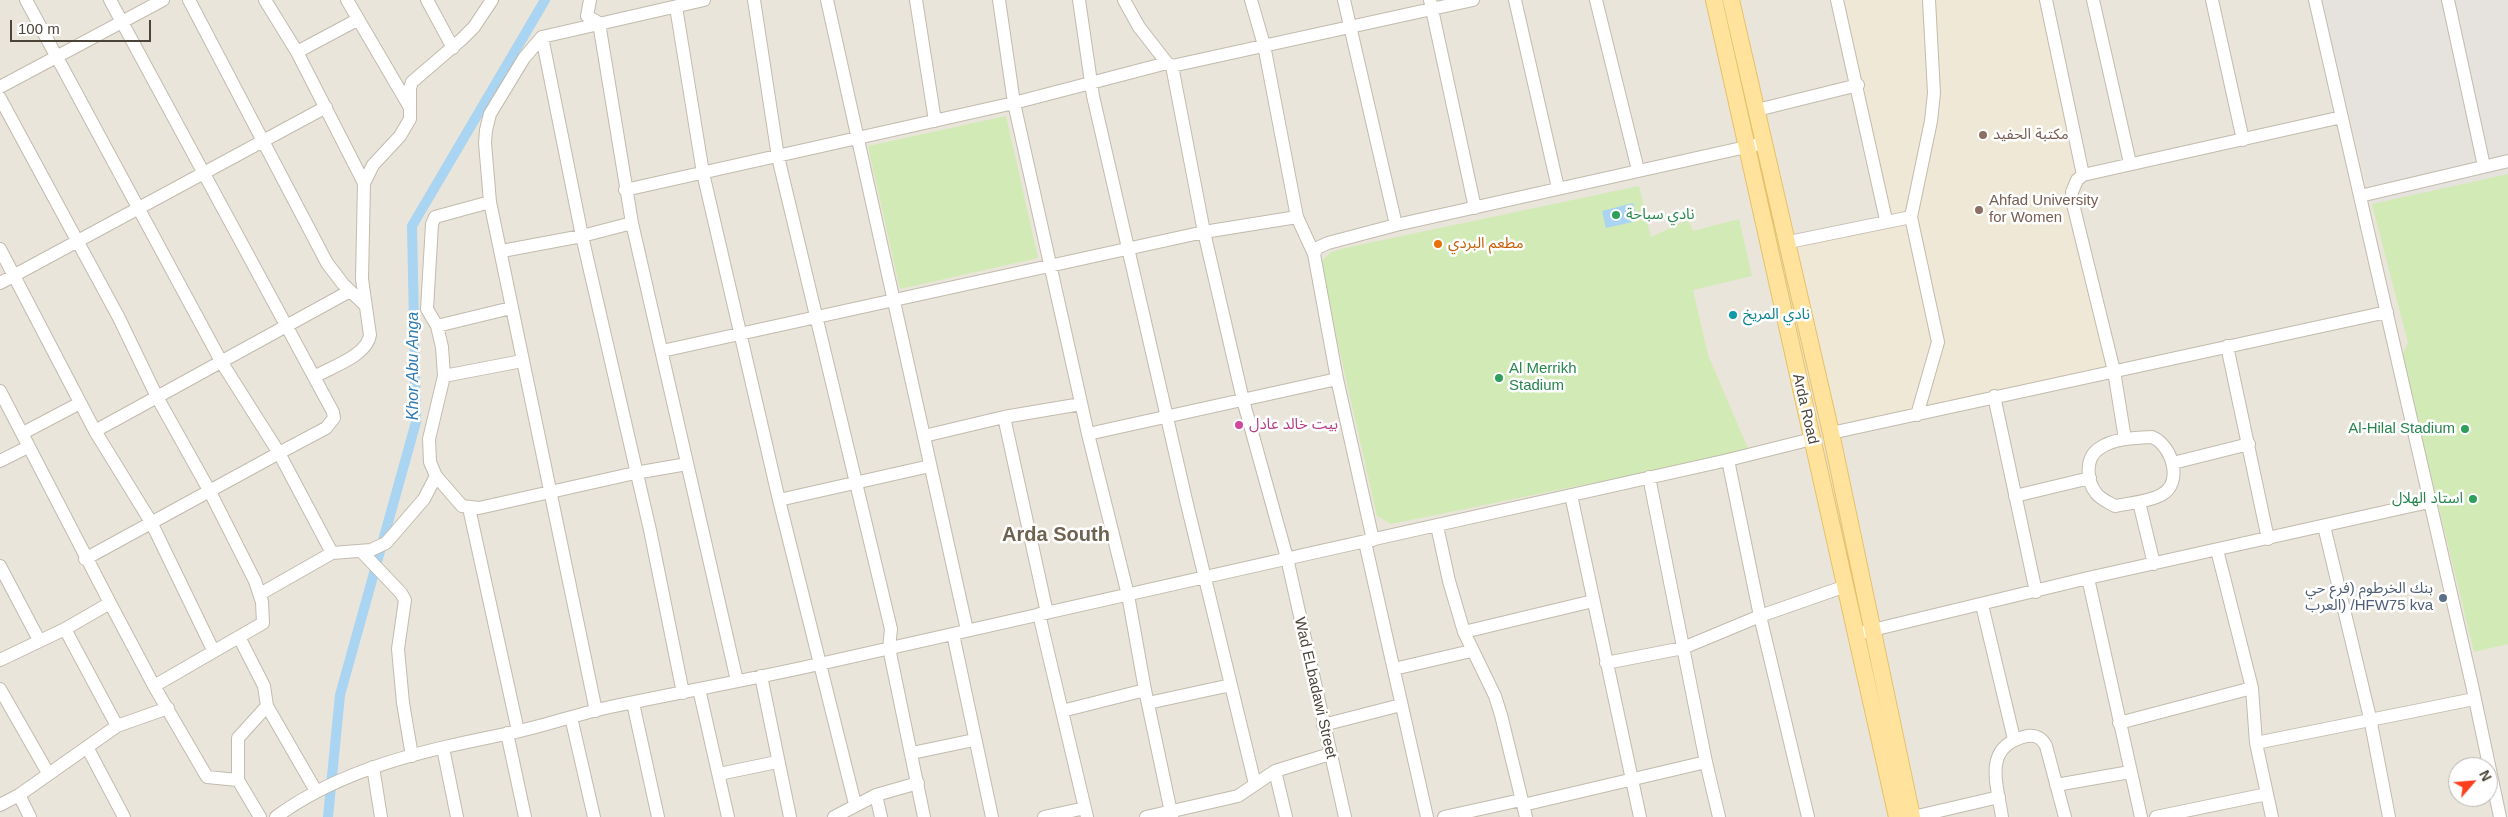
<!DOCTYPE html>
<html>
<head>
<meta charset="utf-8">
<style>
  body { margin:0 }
  #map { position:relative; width:2508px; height:817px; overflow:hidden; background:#f6f3ec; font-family:Helvetica,sans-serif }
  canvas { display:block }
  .north { position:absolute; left:2448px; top:757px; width:50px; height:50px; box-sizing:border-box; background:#fff; border:1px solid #b7b4b0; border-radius:50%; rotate:63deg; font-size:14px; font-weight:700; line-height:20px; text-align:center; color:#4b4439 }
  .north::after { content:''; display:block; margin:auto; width:18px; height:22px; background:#fc3f1d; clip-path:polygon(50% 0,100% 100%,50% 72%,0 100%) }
  .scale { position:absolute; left:10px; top:20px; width:141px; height:22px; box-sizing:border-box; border:2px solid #4b4439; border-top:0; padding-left:6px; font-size:15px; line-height:18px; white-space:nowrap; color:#4b4439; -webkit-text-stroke:4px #fff; paint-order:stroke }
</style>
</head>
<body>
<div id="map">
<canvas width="2508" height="817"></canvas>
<div class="north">N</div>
<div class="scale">100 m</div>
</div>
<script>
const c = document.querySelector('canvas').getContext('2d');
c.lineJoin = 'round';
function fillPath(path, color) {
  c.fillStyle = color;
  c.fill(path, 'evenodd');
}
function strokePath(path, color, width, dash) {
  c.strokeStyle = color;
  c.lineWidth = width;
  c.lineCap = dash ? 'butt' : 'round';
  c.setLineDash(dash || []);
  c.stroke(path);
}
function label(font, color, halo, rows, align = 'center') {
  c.font = font + ' Helvetica,"Noto Sans Arabic",sans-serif';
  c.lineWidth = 5;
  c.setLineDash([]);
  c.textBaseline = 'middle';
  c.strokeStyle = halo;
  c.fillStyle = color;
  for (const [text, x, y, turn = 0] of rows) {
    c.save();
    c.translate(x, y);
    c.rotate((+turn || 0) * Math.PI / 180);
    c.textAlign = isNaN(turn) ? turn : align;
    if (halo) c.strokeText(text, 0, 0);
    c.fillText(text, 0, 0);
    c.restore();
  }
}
const residential = new Path2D(`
  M0,0H2508V817H0ZM2458,767H2488V797H2458Z`);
const industrial = new Path2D(`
  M2321,0H2508V174L2372,204Z`);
const education = new Path2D(`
  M1837,0H2043L2083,175L2072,200L2114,371L1831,433L1789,242L1886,220Z`);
const green = new Path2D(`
  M1006,116L1038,258L900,289L868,146Z
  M2508,174V644L2474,652L2402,355L2408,343L2372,204Z
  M1639,186L1651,237L1688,220L1693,231L1739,219L1752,276L1693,290L1708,355L1749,451L1391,524L1377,516L1323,277V260L1331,252L1345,248Z`);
const water = new Path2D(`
  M1633,203L1637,221L1606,228L1602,211Z`);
const canal = new Path2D(`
  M328,817L340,695L416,422L412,226L545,0`);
const minor = new Path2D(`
  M26,0L222,363L279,453L85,559
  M110,0L333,412L334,418L326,428L279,453L332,553
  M189,0L327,263L343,284L365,305
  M265,0L297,52L364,183
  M347,0L409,106
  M427,0L453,48
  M590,0L587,16L599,23L632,223L737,681
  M754,0L778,157L891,629L889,648L924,817
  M827,0L967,630
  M916,0L935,121
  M999,0L1014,103L1088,434L1128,595L1145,690L1172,817
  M1079,0L1093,96L1186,500L1255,784
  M1124,0L1139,27L1167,63
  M1251,0L1264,45L1297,217L1314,254L1337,379L1373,540
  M1344,0L1396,225
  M1430,0L1475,208
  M1515,0L1558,188
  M1596,0L1638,170
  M1837,0L1886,220
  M2046,0L2083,175
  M2093,0L2130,163
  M2212,0L2243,140
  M2315,0L2472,685L2500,817
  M2448,0L2484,166
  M676,7L703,173L779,500L855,804
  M542,37L582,236L650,530L683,693
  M297,52L357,20
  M1172,66L1204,232L1243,400L1287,558L1345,817
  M0,87L163,0
  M0,98L119,318L157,397L209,490L255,581L262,602L263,623L154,686
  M1757,110L1858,85
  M625,190L1014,103L1167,63L1172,66L1473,0
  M2360,196L2508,161
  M1789,242L1911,217
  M0,249L95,431L151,522L213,650
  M502,251L582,236L632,223
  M1314,254L1317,248L1328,243L1396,225L1764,143
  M0,283L326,107
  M437,326L511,308
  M2227,346L2268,539
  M662,351L1204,232L1297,217
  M444,376L522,361
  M314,377C331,367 367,356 370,335L362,279L364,183L373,165L400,136L410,119V88L412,82L462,39L474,27L492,0
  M0,391L110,603L65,629L0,660
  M1994,396L2036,592
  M1917,415L1938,342L1911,217L1931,121L1934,93L1929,0
  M1004,417L1047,613
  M95,431L350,291
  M23,433L80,403
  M1831,433L2387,312
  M1088,434L1337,379
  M924,436L1004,417L1081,404
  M2152,437C2172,445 2184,483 2161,495C2148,502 2130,503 2115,506C2108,502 2100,499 2096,493C2086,480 2085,457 2100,448C2114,438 2136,438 2152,437Z
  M2125,439L2114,371L2072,200V192L2077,180L2083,175L2342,117
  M1728,460L1760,616L1808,817
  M0,461L28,447
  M2173,463L2249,444
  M436,476L462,506L479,508L635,473L687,464
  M1649,477L1706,762L1719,817
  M1571,495L1640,817
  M2015,496L2090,478
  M779,500L930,466
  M2139,502L2154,564
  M469,508L518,731
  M1437,526L1449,581L1464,632L1495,696L1501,715L1526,817
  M2324,526L2370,718L2389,817
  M1365,542L1427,817
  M2217,550L2252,688L2256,743L2272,817
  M362,552L401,593L405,600L398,649L403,703L412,756
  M0,566L39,640
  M2088,578L2141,817
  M260,594L332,553L371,550L386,543L424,499L436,476L430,462L429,439L444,376L442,347L437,326L427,309L432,224L435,217L490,202
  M110,603L154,686L207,777L238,780
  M1982,605L2014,739
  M1039,614L1087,817
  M65,629L117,726
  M1464,632L1593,601
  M953,634L992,817
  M1856,634L2088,578L2429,502
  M239,637L264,686L267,706L316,791
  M1606,663L1683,648L1760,616L1846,586
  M1394,669L1471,651
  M761,676L790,817
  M0,689L48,773
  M699,689L728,817
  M633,703L658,817
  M1148,703L1231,685
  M596,711L490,202L485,143L486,130L490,114L524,58L542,37L704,0
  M1062,711L1145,690
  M571,717L594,817
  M2119,723L2252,688
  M1323,725L1401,705
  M507,733L525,817
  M2256,743L2474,699
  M87,747L124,817
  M443,748L457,817
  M912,753L974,740
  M373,767L381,817
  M1275,771L1286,817
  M719,774L777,762
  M2056,785L2130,772
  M19,795L30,817
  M876,795L881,817
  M0,805L19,795L117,726L168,708
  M1523,805L1706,762
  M260,817L238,780V738L267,706
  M276,817C345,766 432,749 515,732C547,725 578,714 610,707C681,692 753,679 824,663C1126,596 1426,526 1728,460L1812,439
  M834,817L876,795L918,783
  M1044,817L1085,808
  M1146,817L1238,796L1275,771L1330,754
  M1444,817L1521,800
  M1913,817L1999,797
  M2002,817C1997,783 1982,746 2027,736C2037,735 2042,738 2046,746L2065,817
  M2156,817L2267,794`);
const major = new Path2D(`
  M1714,0L1897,817
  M1731,0L1831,433L1912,817`);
const markers = [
  [1983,135,5,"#8d6e63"],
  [1979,210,5,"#8d6e63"],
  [1616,215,5,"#2e9e5b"],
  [1438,244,5,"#e8710a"],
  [1733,315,5,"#0f9aa8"],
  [1499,378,5,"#2e9e5b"],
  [1239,425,5,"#d1479c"],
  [2465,429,5,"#2e9e5b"],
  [2473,499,5,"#2e9e5b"],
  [2443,598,5,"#5c6f8a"]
];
const educationNames = [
  ["مكتبة الحفيد",1993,135],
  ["Ahfad University",1989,201],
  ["for Women",1989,218]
];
const leisureNames = [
  ["نادي سباحة",1626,215],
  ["Al Merrikh",1509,369],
  ["Stadium",1509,386],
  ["Al-Hilal Stadium",2455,429,"right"],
  ["استاد الهلال",2463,499,"right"]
];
const foodNames = [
  ["مطعم البردي",1448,244]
];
const cultureNames = [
  ["نادي المريخ",1743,315]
];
const streetNames = [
  ["Arda Road",1805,409,77],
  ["Wad ELbadawi Street",1315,688,77]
];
const hotelNames = [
  ["بيت خالد عادل",1249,425]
];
const serviceNames = [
  ["بنك الخرطوم (فرع حي",2433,589],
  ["العرب) /HFW75 kva",2433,606]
];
const waterNames = [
  ["Khor Abu Anga",414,366,-90]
];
const districtNames = [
  ["Arda South",1056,535]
];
fillPath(residential, '#eae5da');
fillPath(industrial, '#e6e2dd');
fillPath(education, '#efe8d6');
fillPath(green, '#d2eab5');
fillPath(water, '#a9d4f2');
strokePath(canal, '#a9d4f2', 10);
strokePath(minor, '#c2bbae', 14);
strokePath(major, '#e6c16a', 18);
strokePath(minor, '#fff', 12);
strokePath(major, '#ffe39c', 16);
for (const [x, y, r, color] of markers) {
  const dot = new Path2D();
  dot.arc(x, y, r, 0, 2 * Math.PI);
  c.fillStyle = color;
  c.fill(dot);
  strokePath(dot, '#fff', 2);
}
label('15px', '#785e54', '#fff', educationNames, 'left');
label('15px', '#27864d', '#fff', leisureNames, 'left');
label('15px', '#c56008', '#fff', foodNames, 'left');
label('15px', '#0d838f', '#fff', cultureNames, 'left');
label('15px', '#4b4439', '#fff', streetNames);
label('15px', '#b23c85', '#fff', hotelNames, 'left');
label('15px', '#4e5e75', '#fff', serviceNames, 'right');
label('italic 16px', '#2e7ab2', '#fff', waterNames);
label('bold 20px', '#6e6250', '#fff', districtNames);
</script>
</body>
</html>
